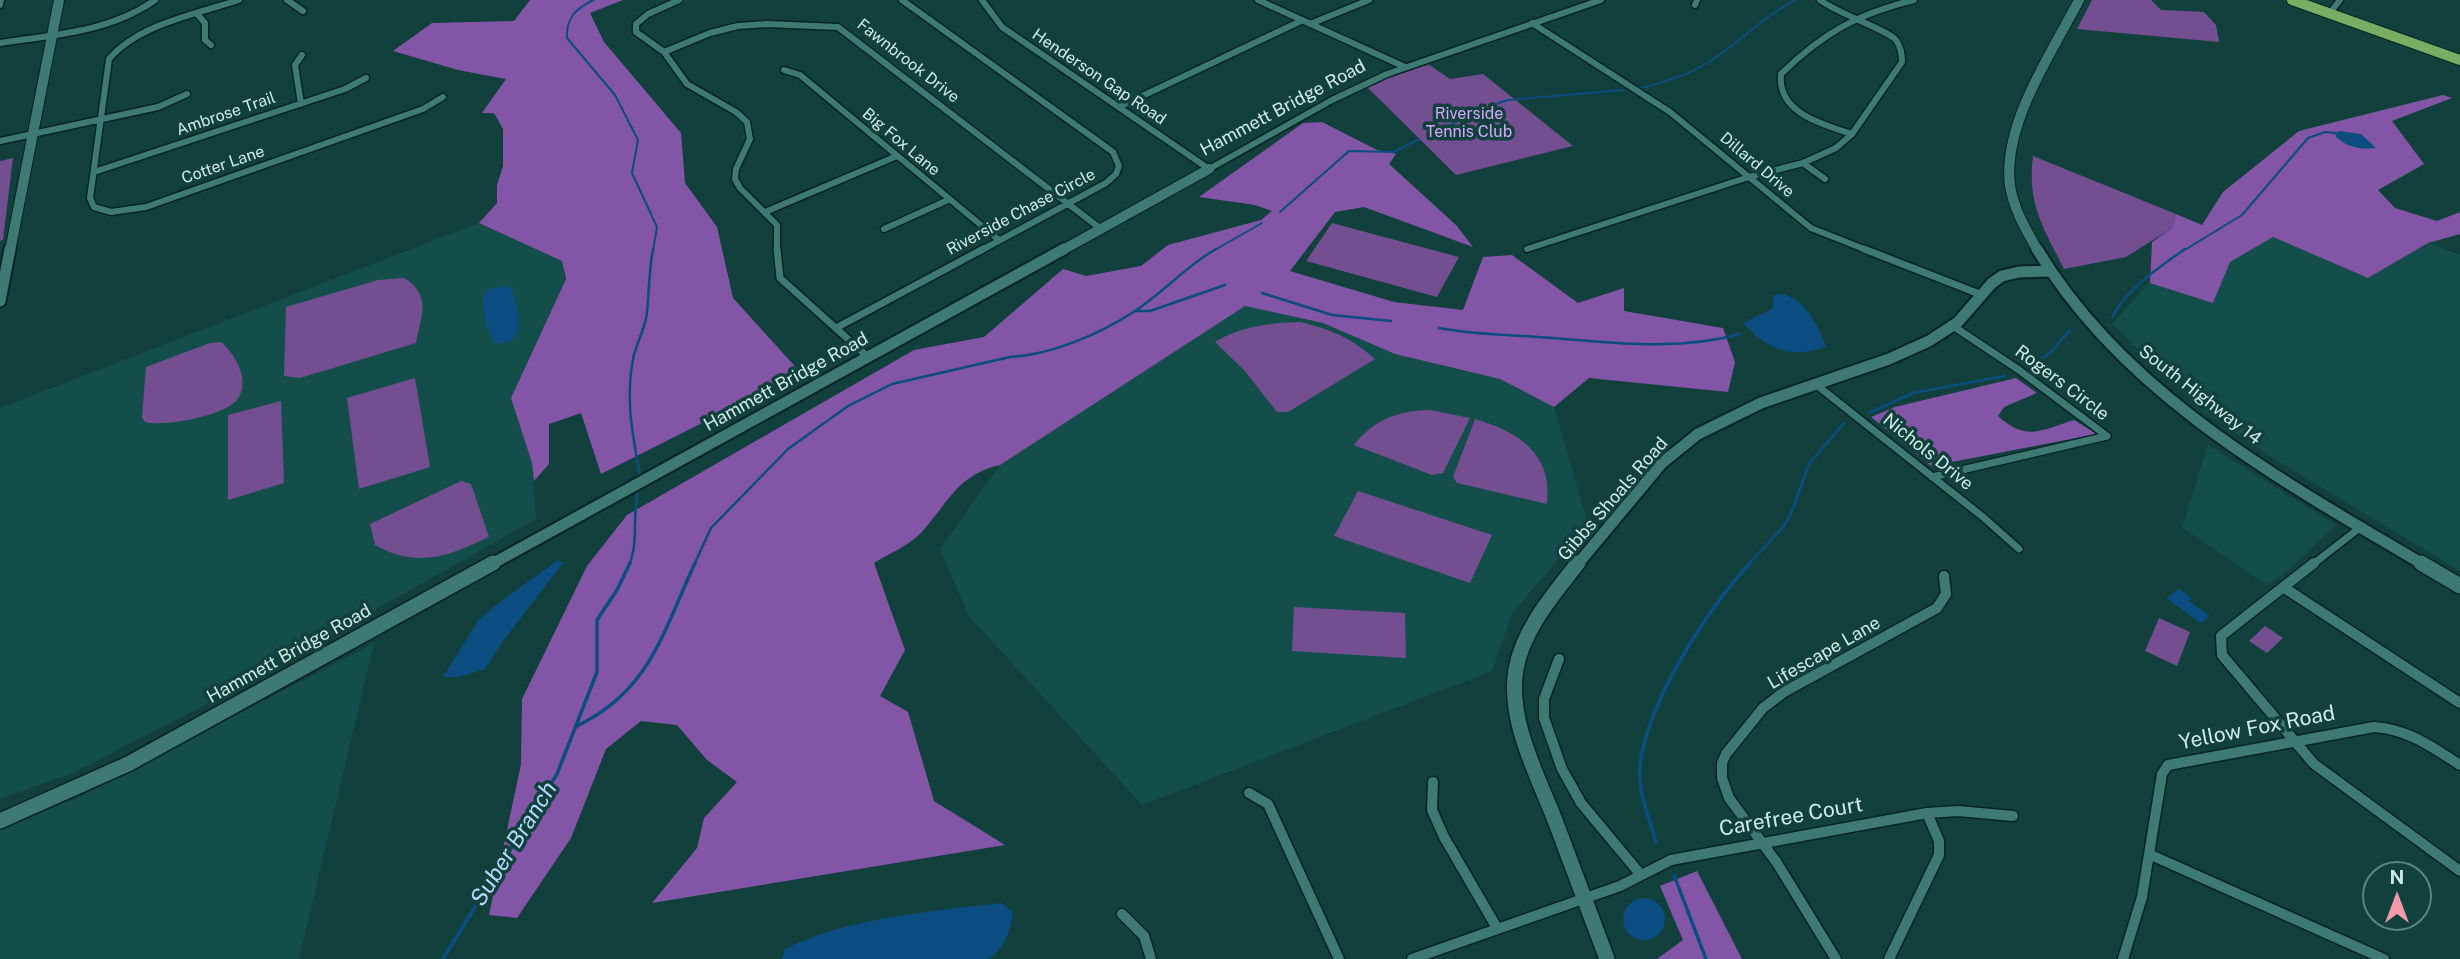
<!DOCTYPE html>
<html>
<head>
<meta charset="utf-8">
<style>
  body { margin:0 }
  #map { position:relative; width:2460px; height:959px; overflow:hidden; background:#12403d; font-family:"Public Sans",sans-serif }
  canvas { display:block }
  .north { position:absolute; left:2362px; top:861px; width:70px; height:70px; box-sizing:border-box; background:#12403d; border:2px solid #5d8481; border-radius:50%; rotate:0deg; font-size:19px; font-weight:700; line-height:28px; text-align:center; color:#ceebe8 }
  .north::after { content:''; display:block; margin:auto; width:24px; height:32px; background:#f39aaa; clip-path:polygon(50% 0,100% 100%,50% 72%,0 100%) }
</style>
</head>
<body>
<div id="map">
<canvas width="2460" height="959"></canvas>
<div class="north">N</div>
</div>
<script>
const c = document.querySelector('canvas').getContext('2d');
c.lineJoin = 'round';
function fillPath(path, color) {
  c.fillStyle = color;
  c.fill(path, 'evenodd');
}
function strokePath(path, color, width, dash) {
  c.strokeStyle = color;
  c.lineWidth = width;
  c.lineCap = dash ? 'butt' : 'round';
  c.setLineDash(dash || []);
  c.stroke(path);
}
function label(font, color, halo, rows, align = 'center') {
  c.font = font + ' "Public Sans",sans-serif';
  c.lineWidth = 7;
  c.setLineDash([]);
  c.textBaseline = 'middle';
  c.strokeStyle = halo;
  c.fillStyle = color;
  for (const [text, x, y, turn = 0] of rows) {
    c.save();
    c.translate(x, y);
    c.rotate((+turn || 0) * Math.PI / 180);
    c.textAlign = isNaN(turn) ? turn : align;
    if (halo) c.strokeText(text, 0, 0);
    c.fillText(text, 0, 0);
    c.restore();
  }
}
const built = new Path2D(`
  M479,223L562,261L565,281L511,398L532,463L536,519L226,694L73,773L0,799V408Z
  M2273,237L2368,278L2428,243L2460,255V571L2268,455L2201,410L2112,324L2150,282L2213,302L2230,262Z
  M1245,306L1323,323L1395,354L1500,379L1554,407L1588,524L1512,614L1492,671L1142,805L969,616L940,549L1000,465Z
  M2208,445L2336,525L2285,573L2267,585L2182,527Z
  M374,643L299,959H0V828L77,798Z`);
const green = new Path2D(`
  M2092,0H2151L2161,10L2204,12L2216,25L2219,42L2077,29Z
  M1425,62L1450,79L1483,74L1573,146L1456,175L1367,87Z
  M2033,156L2176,214L2172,228L2126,257L2064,269C2043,227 2027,204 2033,156Z
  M13,158L3,240L0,241V161Z
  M1332,223L1459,257L1437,297L1306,261Z
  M404,278C432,295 421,316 416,343L300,378L284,376L286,307L378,280Z
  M1300,322C1330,329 1352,338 1375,359L1288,412H1277L1244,370L1215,342C1242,326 1269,323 1300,322Z
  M221,342C236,355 252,383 236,401C222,416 165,427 145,422L142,417L146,367L210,343Z
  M415,378L430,467L359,489L347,398Z
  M281,401L284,483L228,500V415Z
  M1430,410L1470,418L1443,473L1432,475L1354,445C1375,419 1397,411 1430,410Z
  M1475,419C1519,432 1553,454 1547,504L1457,483L1453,477Z
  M461,481L471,484L489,537C448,556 418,569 375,545L370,524Z
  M1358,491L1492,535L1470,583L1334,536Z
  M1294,607L1405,613L1406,658L1292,651Z
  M2159,618L2190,632L2177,666L2145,651Z
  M2265,626L2283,638L2267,653L2249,641Z`);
const forest = new Path2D(`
  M530,0H623L590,13L604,42L681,133L685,183L717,227L733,298L801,373L601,474L581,413L549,424V464L534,481L532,463L511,398L566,279L562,261L479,223L497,203V185L503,166V129L494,113H482L506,79L458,70L393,51L432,23L514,21Z
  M2443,95L2452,98L2392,121L2424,164L2378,190L2395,208L2437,221L2460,212V234L2428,243L2368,278L2273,237L2230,262L2213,303L2150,283L2152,242L2172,228L2176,214L2202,225L2223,192L2299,131Z
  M1322,122L1377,150L1396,154L1389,164L1456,225L1473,247L1364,207L1335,212L1290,271L1394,302L1463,310L1483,257L1512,255L1578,303L1624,288V311L1723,328L1735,362L1728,392L1589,378L1554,407L1500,379L1395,354L1323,323L1245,306L1000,465C956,475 948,504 920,534C908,546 888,554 874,563L905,650L880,696L908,712L934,801L1005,845L652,903L697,848L704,818L737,782L707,760L677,725L641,721L606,749L571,838L517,918L489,915L521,764L522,699L587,566L627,515L914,350L984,337L1063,269L1086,276L1141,266L1168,245L1261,220L1272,211L1255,205L1199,197L1303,123Z
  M2016,378L2037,393L2004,407L1998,416C2026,442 2042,430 2074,420L2097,434L1931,466L1871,417L1895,407Z
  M1697,871L1742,959H1657L1683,940L1660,886Z`);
const water = new Path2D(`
  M2339,131L2361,134L2376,148C2362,150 2346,147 2336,137L2335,133Z
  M504,286L511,287C518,308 530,347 495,343C485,330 483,311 483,295L488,290Z
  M1784,294C1807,302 1818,325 1826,347C1789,359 1769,350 1743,323L1772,309L1774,295Z
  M558,560L563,563L503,641L485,669L459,677H443L478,621L496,605Z
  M2179,589L2192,598L2189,601L2210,616L2201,623L2166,598Z
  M1623 919a21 21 0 1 1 42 0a21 21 0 1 1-42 0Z
  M1001,903L1013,912C1009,932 1006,947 989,959H782L785,949C846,918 933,911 1001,903Z`);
const streamFar2 = new Path2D(`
  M593,0C576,9 566,17 567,38L615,95L638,140L632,173L657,227L653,251
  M1641,88C1664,82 1687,76 1707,63C1738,44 1762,17 1795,0
  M1431,134L1469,116L1489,114L1498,103L1508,100L1623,90
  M1280,212L1349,151L1394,152L1419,139
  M1213,251L1262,223
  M2183,251L2242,215L2308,138L2325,132L2335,133`);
const streamFar1 = new Path2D(`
  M1262,293L1332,315L1391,321
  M1135,311H1150L1225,285
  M2112,317C2127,289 2159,267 2185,249
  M1439,328C1476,335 1514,335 1552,338C1616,343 1678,351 1740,334
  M2029,366L2050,353L2070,330
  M1869,413L1913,393L2005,376
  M640,476C633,436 625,400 633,359C636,344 645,329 647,313C649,291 649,271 653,249
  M629,565C639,542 632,516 638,490
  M694,565L711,528L788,449L848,406L892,384L1010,357C1051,355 1100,334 1135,311C1164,292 1186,266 1216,249
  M1748,565L1783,527L1790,516L1809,464L1844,423`);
const stream = new Path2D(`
  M577,726C650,691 663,632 695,563
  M1656,842C1649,818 1637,789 1640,764C1649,699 1707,610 1750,563
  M1674,875L1706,959
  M443,959L557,774L597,672V620L617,590L630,563`);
const streetFar2 = new Path2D(`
  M239,0C197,14 139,24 109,59L90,198L94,207L111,212L146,207L423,109L443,97
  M287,0L303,11
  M679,0L648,14L636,24V32L664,52L687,84L736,112L747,122L750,139L736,169L735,179L740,188L777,225V251
  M902,0L1113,152L1119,166L1116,174L1106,183L980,251
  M982,0L1002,27L1209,169L1332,100L1387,74L1601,0
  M1258,0L1405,67
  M0,5L1,0
  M1695,5L1697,0
  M2330,13L2340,0
  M198,15L205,23V40L211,45
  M1532,23L1670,112L1811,228L1869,251
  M1310,24L1369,0
  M0,43C53,35 110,32 155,0
  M664,52L710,33L738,26L767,24L838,27L1101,229
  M784,70L800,75L999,240
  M301,104L295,65L302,55
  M1119,107L1303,20
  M1852,134C1822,124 1777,113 1781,74C1823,33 1857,14 1914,0
  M0,141L158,107L187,94
  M1803,163L1825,179
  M94,172L345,89L366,78
  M765,212L897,156
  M884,229L948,200
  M1527,249L1749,177L1803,163L1836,148L1852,134L1902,62C1902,54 1901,47 1896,40C1886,29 1838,14 1820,0`);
const streetFar1 = new Path2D(`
  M777,249L780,278L869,358
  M1864,249L1982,295
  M1953,326L2019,370L2107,436
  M836,328L983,249
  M1814,383L1983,517L2019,549
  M1932,477L2107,436
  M2312,565L2362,526`);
const street = new Path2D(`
  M2314,563L2221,636L2222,655L2314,764L2460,871
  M2283,587L2460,703
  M1559,659L1544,699V718L1562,769L1581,803L1641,875
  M1433,782L1432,810L1444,837L1497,928
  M1249,793L1268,804L1339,959
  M2151,855L2384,959
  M1122,914L1144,936L1151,959
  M1412,959L1620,886L1671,860L1927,813L1958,811L2013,816
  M1836,959L1777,863L1729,798L1722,778V763L1726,754L1763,708L1784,692L1937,608L1946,594L1944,576
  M1889,959L1939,855V841L1927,813
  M2123,959L2142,897L2162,774L2168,765L2374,727C2408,729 2432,747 2460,765`);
const secondaryFar2 = new Path2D(`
  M10,251L59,0
  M1061,251L1209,169
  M2038,251C2026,230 2014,210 2010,186C2002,124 2052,53 2079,0`);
const secondaryFar1 = new Path2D(`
  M2037,249C2124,395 2283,481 2424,565
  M0,301L10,249
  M490,565L1064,249
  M1577,565L1662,463L1698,434L1761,403L1889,359L1929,341L1958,322L1992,283L2002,276L2019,272L2049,271`);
const secondary = new Path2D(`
  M1578,563C1554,594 1523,629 1516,669C1507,720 1538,776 1556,823C1573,868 1590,914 1607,959
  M2421,563L2460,586
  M0,821L128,764L493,563`);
const primary = new Path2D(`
  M2292,0L2460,60`);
const farStreetnames = [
  ["Fawnbrook Drive",908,61,38],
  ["Henderson Gap Road",1099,77,34],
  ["Ambrose Trail",226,114,-19],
  ["Big Fox Lane",901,142,40],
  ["Cotter Lane",223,165,-19],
  ["Dillard Drive",1757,165,40],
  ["Riverside Chase Circle",1021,212,-28]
];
const farParknames = [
  ["Riverside",1469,114],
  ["Tennis Club",1469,132]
];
const streetNames = [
  ["Hammett Bridge Road",1283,108,-28],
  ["Hammett Bridge Road",786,382,-29],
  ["Rogers Circle",2062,383,37],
  ["South Highway 14",2200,395,38],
  ["Nichols Drive",1928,452,39],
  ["Gibbs Shoals Road",1613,499,-49],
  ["Lifescape Lane",1824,653,-30],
  ["Hammett Bridge Road",289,654,-29]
];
const nearStreetnames = [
  ["Yellow Fox Road",2257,728,-11],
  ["Carefree Court",1791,817,-10]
];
const nearWaternames = [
  ["Suber Branch",514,844,-58]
];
fillPath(built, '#144e4a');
fillPath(green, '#734e91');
fillPath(forest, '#8355a7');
fillPath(water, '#0b4d81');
strokePath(streamFar2, '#0b4d81', 2);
strokePath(streamFar1, '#0b4d81', 2.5);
strokePath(stream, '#0b4d81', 3.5);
strokePath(streetFar2, '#052523', 9);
strokePath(streetFar1, '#052523', 10);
strokePath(street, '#052523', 13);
strokePath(secondaryFar2, '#052523', 12);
strokePath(secondaryFar1, '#052523', 15);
strokePath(secondary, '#052523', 18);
strokePath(primary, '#052523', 12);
strokePath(streetFar2, '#3e7974', 6);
strokePath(streetFar1, '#3e7974', 7);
strokePath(street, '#3e7974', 10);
strokePath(secondaryFar2, '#3e7974', 10);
strokePath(secondaryFar1, '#3e7974', 11);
strokePath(secondary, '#3e7974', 15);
strokePath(primary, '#78ad63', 10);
label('16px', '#ceebe8', '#12403d', farStreetnames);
label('16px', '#d5a6fe', '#12403d', farParknames);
label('18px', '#ceebe8', '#12403d', streetNames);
label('21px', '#ceebe8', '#12403d', nearStreetnames);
label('italic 23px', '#b3d8fc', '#12403d', nearWaternames);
</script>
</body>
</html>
